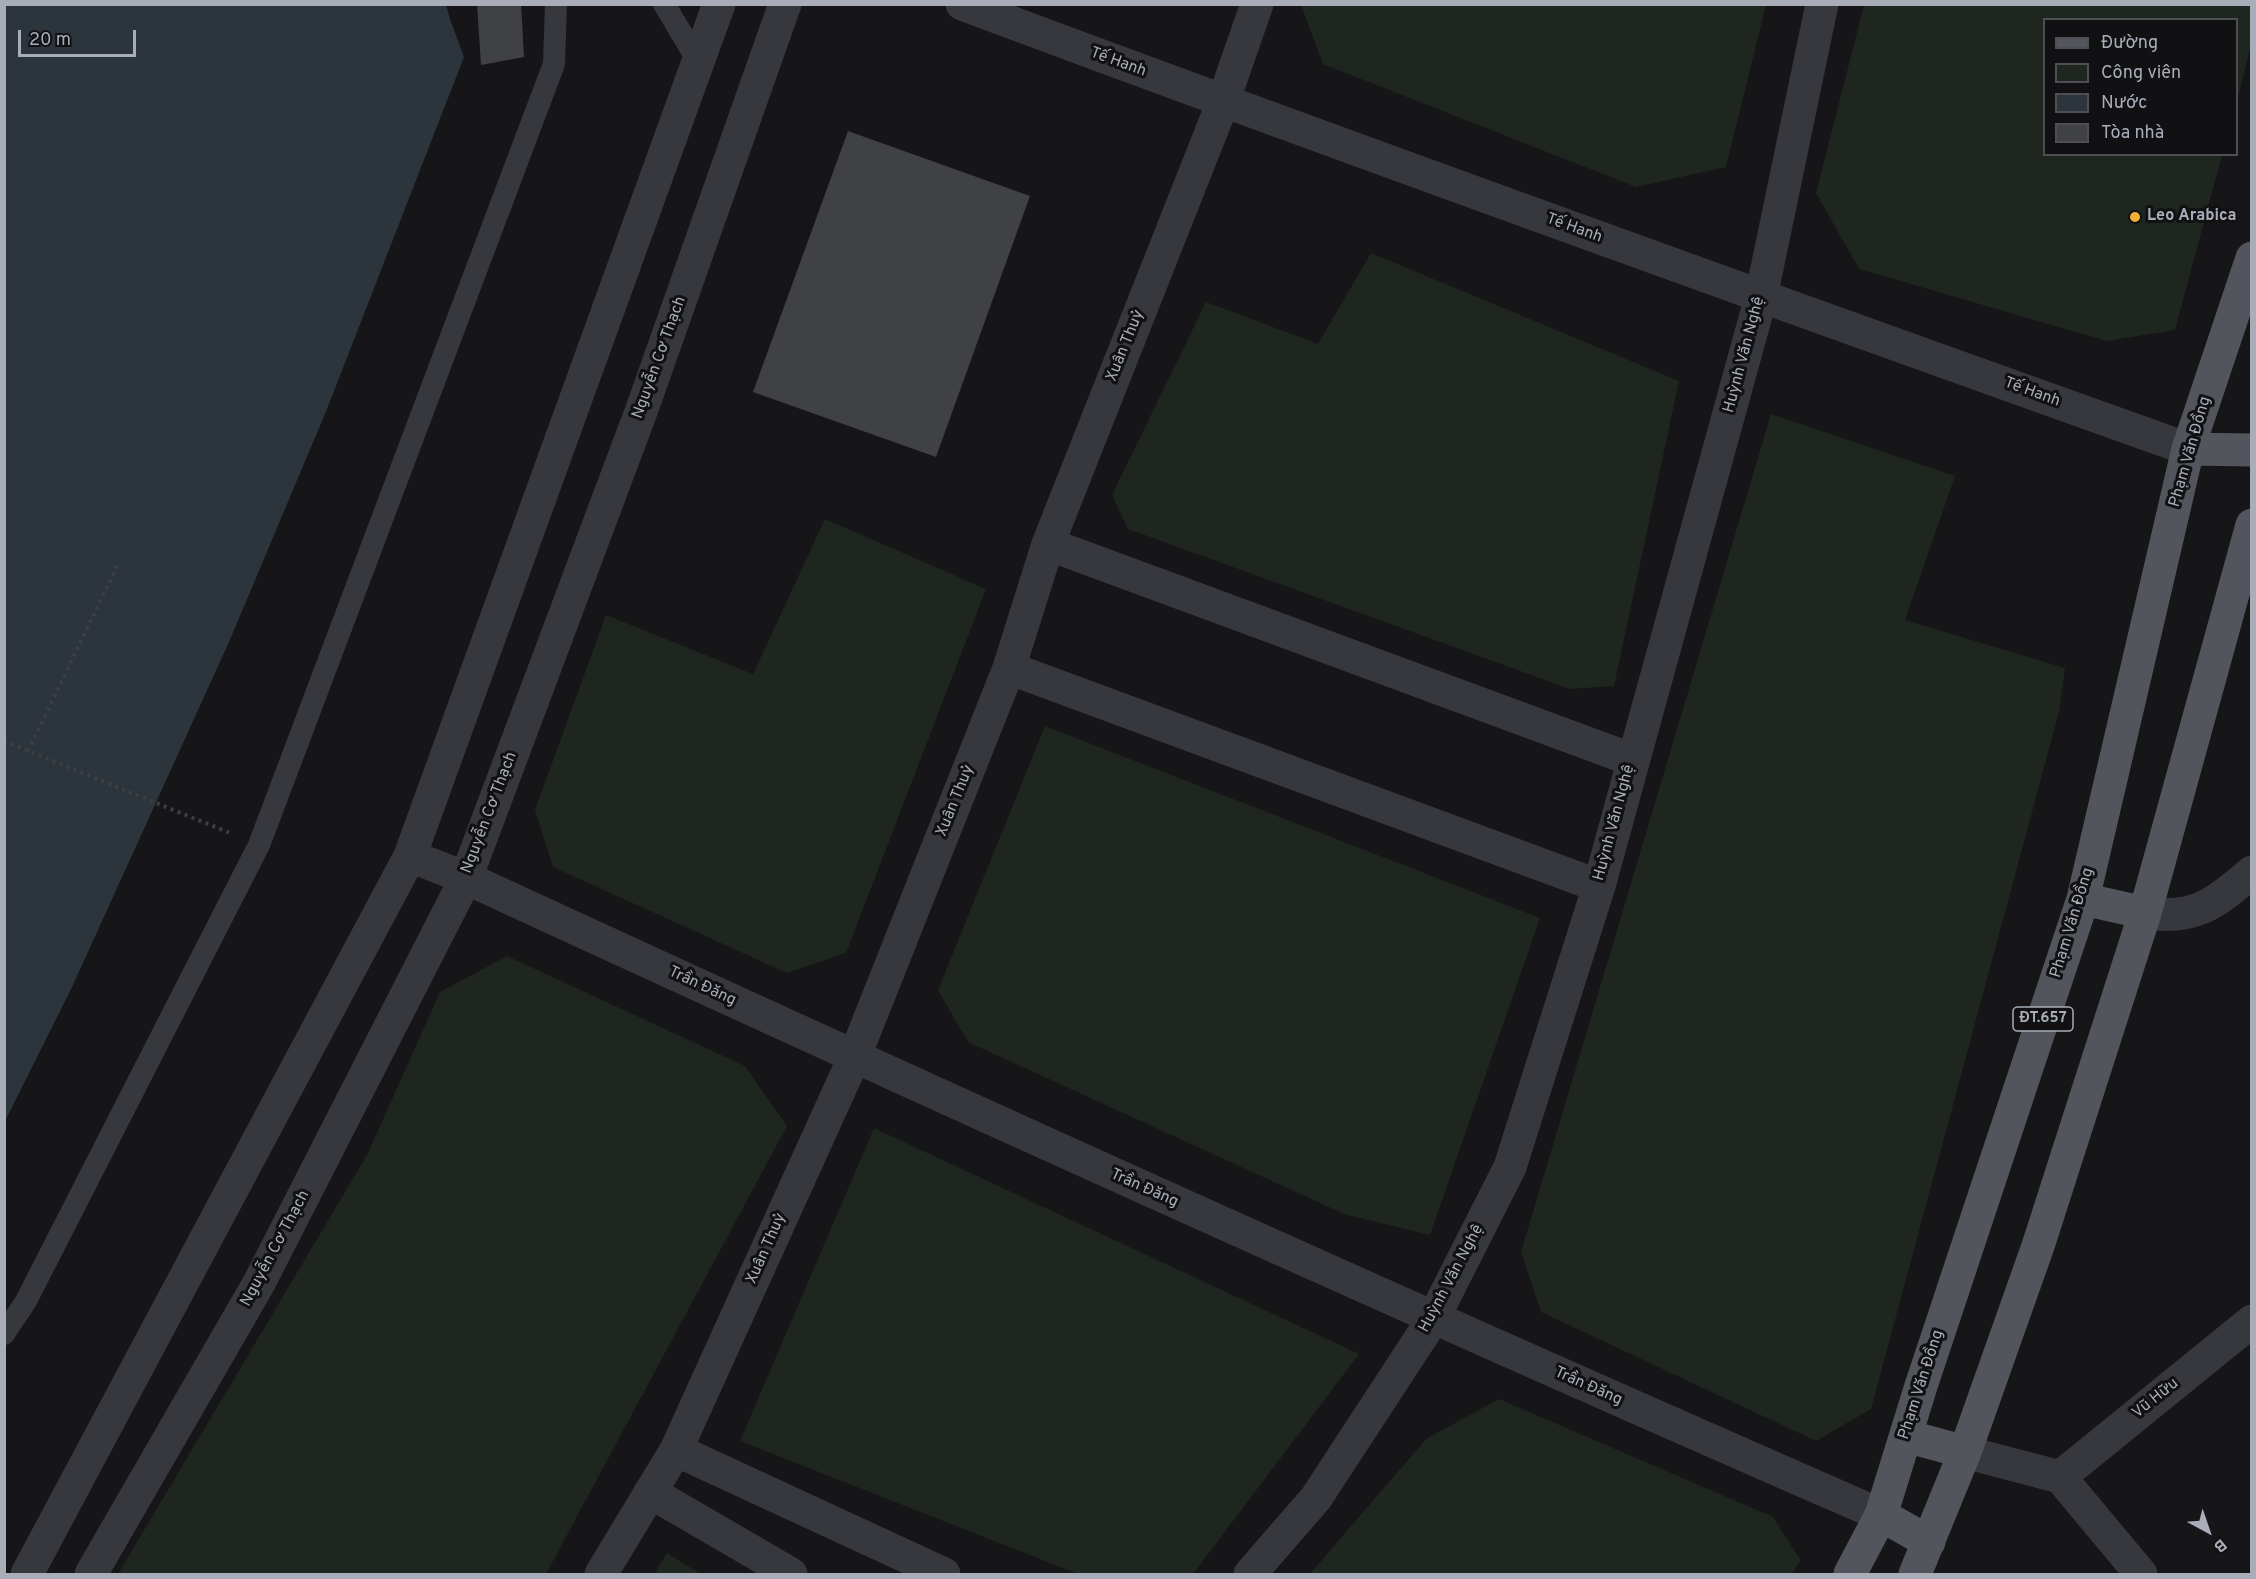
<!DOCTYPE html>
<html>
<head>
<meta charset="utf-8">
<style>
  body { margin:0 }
  #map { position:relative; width:2256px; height:1579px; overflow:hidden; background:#161618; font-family:Overpass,sans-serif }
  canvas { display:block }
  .frame { position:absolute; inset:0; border:6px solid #a8adb8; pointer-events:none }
  .legend { position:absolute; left:2043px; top:18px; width:195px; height:138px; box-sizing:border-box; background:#111113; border:2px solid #4d4f55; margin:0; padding:8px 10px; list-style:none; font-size:18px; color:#a8adb8 }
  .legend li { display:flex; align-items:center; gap:12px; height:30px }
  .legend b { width:30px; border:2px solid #4d4f55 }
  .north { position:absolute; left:2178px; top:1501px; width:60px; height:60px; -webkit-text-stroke:4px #111113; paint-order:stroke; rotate:140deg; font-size:16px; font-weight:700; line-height:24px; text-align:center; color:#a8adb8 }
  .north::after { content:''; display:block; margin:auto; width:21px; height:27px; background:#a8adb8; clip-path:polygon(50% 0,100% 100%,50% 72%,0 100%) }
  .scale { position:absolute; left:18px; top:30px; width:118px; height:27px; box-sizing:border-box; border:3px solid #a8adb8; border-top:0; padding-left:8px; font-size:18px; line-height:21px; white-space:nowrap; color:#a8adb8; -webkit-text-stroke:4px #111113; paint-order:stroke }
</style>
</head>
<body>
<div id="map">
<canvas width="2256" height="1579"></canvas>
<div class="frame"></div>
<ul class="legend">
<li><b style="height:8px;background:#53555c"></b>Đường</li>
<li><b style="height:16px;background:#1e261f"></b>Công viên</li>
<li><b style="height:16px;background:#2c353c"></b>Nước</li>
<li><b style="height:16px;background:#404145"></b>Tòa nhà</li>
</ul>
<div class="north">B</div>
<div class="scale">20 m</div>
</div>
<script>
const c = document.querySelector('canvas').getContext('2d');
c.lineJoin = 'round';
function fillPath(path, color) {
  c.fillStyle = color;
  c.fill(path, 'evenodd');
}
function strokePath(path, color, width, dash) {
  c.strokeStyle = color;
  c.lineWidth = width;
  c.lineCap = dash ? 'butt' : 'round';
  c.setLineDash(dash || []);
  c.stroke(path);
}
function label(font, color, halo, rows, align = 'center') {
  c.font = font + ' Overpass,sans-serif';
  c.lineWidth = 6;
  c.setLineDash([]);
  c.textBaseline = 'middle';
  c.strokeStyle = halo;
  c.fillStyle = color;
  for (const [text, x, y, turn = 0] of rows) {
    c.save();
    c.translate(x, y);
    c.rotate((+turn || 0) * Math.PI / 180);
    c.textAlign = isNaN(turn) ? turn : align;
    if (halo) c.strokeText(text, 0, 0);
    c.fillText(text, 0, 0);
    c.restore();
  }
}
const green = new Path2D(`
  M1301,5L1766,4V5L1726,167L1636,187L1323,64Z
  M1864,5H2251V45L2237,101L2236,20H2044V154L2222,155L2175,330L2107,341L1859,269L1816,193Z
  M1371,253L1679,381L1614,686L1570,689L1128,529L1112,495L1206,302L1318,344Z
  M1771,414L1955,476L1905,620L2065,668L2059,712L1871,1409L1816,1441L1541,1312L1521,1252Z
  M825,519L986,589L846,953L787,973L553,867L535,810L606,615L753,674Z
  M1045,726L1540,918L1430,1235L1344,1214L968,1042L938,990Z
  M507,956L745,1066L787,1126L546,1574H118L367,1155L440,992Z
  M874,1128L1359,1354L1193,1574H1078L740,1441Z
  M1499,1399L1773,1517L1801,1561L1791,1574H1310L1426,1439Z
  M667,1553L701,1574H654Z`);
const water = new Path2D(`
  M5,4L446,5L451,22L464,57L327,409L229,642L72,987L5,1121Z`);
const building = new Path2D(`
  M477,4H521L524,57L481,65Z
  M848,131L1030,196L936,457L753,392Z`);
const path = new Path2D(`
  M4,741L230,833
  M28,751L117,566`);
const service = new Path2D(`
  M664,4L698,61
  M4,1334L26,1301L259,845L554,64L556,4`);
const minor = new Path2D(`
  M962,4C1369,156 1779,303 2188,449
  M1048,544L1633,760
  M1009,668L1599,886
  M410,856L466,878C936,1095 1407,1308 1881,1515
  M2145,913C2196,920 2214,904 2252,872
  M676,1450L944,1574
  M1965,1452L2060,1477L2141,1574
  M2060,1477L2252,1321
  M650,1492L791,1574
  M601,1574L676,1450L854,1058L1009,668L1048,544L1223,102L1257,4
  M1250,1574L1316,1498L1433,1319L1510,1167L1599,886L1761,297L1822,4`);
const tertiary = new Path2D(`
  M27,1574L410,856L719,4
  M91,1574L259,1283L466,878L642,409L785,4`);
const primary = new Path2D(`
  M2188,449L2252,450
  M2083,899L2145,913
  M1906,1436L1965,1452
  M1881,1515L1929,1542
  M1850,1574L1881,1515L1921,1386L2083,899L2188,449L2252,258
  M1915,1574L1965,1452L2038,1246L2145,913L2252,525`);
const markers = [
  [2135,217,6,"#f2b134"]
];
const shields = [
  [2043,1019,60]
];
const shieldNames = [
  ["ĐT.657",2043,1019]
];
const streetNames = [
  ["Tế Hanh",1118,63,20],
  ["Tế Hanh",1574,229,20],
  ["Xuân Thuỷ",1126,346,-68],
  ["Huỳnh Văn Nghệ",1745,355,-75],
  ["Nguyễn Cơ Thạch",660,358,-70],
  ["Tế Hanh",2032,393,20],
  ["Phạm Văn Đồng",2191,452,-74],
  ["Xuân Thuỷ",956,801,-68],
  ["Nguyễn Cơ Thạch",490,813,-69],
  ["Huỳnh Văn Nghệ",1615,823,-75],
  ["Phạm Văn Đồng",2073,923,-73],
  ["Trần Đăng",702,987,25],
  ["Trần Đăng",1144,1189,24],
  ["Nguyễn Cơ Thạch",276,1249,-62],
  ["Xuân Thuỷ",767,1249,-66],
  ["Huỳnh Văn Nghệ",1452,1279,-62],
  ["Phạm Văn Đồng",1922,1385,-72],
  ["Trần Đăng",1588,1387,24],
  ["Vũ Hữu",2156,1399,-39]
];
const poiNames = [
  ["Leo Arabica",2147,217]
];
fillPath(green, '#1e261f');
fillPath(water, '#2c353c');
fillPath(building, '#404145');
strokePath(path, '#3d3f44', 4, [3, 4.5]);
strokePath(service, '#37383d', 22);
strokePath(minor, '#37383d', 33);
strokePath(tertiary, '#37383d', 33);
strokePath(primary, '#53555c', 33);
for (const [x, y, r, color] of markers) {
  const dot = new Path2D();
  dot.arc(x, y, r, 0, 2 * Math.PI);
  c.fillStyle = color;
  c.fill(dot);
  strokePath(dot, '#111113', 2);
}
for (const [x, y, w] of shields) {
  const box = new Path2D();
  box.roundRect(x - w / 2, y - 12, w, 24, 4.5);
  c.fillStyle = '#111113';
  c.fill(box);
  strokePath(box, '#a8adb8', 1.5);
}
label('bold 15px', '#a8adb8', null, shieldNames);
label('16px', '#a8adb8', '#111113', streetNames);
label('bold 16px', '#a8adb8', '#111113', poiNames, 'left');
</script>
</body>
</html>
